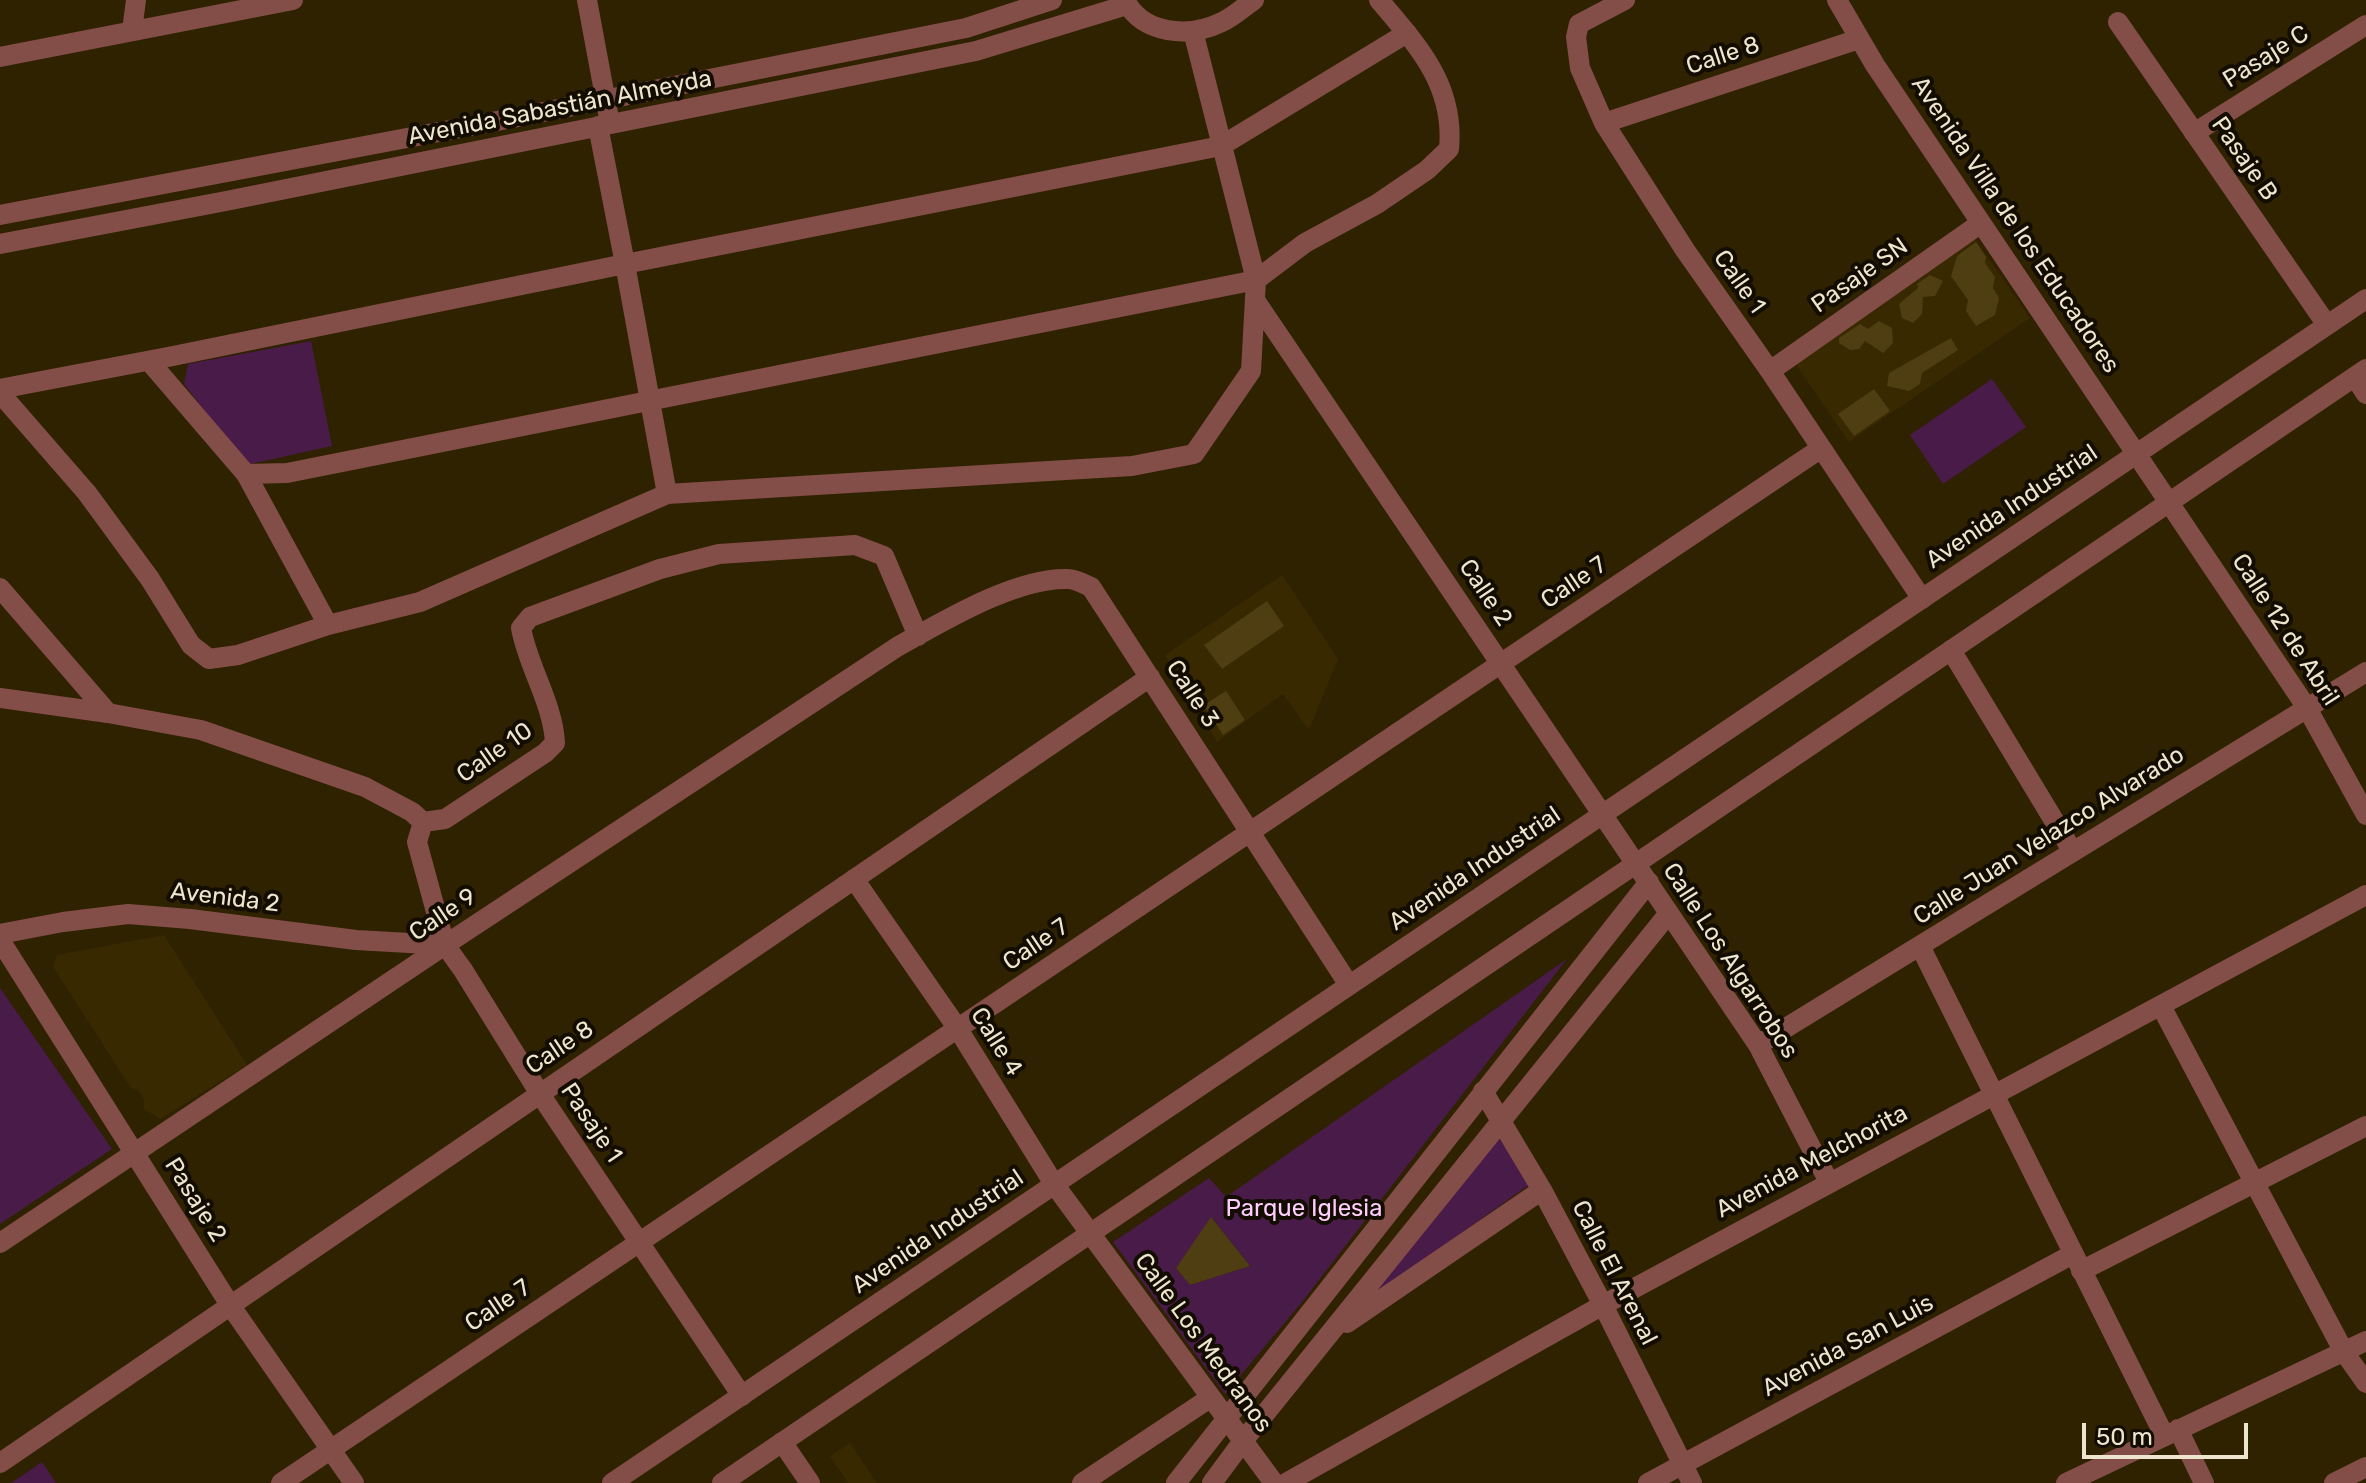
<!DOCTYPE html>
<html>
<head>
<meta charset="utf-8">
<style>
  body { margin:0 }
  #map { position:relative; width:2366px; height:1483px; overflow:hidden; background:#2f2201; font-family:Rubik,sans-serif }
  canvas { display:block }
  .scale { position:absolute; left:2082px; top:1423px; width:166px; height:36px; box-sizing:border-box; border:4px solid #eee5ce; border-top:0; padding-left:10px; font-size:24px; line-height:28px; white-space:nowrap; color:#eee5ce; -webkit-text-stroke:6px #130c00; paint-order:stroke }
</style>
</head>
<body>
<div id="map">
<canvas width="2366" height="1483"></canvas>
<div class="scale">50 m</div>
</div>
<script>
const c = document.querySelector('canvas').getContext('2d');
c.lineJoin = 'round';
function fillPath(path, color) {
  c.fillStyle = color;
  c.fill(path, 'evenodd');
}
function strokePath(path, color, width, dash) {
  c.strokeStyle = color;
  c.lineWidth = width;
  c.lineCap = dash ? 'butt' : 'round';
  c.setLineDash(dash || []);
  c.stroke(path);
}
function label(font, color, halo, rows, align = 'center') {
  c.font = font + ' Rubik,sans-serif';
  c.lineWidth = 8;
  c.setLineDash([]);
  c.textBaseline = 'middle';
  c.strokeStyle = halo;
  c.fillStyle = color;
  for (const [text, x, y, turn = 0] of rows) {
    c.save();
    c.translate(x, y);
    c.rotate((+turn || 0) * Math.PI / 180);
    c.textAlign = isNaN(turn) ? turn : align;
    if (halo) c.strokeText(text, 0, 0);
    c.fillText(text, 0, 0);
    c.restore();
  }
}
const built = new Path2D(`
  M1971,233L2030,318L1849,442L1790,356Z
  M1282,575L1338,659L1309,730L1283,694L1217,742L1165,655Z
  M164,935L247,1065L160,1119L144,1109V1099L138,1090L131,1088L53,967L57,955Z
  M850,1443L877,1483H848L830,1456Z`);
const green = new Path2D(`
  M311,341L332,446L246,465L184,384L188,364Z
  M1992,379L2026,427L1943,484L1910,435Z
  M1567,959L1302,1302L1225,1394L1113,1242L1209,1178L1226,1197ZM1212,1218L1250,1266L1190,1285L1176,1268Z
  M0,988L112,1149L0,1224Z
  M1500,1132L1533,1182L1357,1307Z
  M42,1462L56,1483H11Z`);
const building = new Path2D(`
  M1976,242L1986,257L1985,263L1995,277L1993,288L1999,298L1995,315L1976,326L1966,311L1968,300L1951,276L1957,256Z
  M1930,275L1943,281L1935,296L1923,297L1922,314L1913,323L1902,318L1899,304L1918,288L1917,284Z
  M1879,321L1892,328L1893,343L1883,353L1865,341L1859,349L1850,350L1839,343V338L1860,324L1868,329Z
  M1951,338L1958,350L1922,373L1920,384L1909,391L1887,386L1889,373Z
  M1874,389L1890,411L1854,436L1838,414Z
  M1267,601L1284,626L1222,669L1204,645Z
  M1226,691L1245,720L1223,735L1204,705Z
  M1211,1217L1250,1266L1190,1285L1176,1268Z`);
const minor = new Path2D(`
  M587,0L608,113
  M1125,0C1143,35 1189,38 1222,22C1233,17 1244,7 1254,0
  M1625,0L1579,24L1576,37L1580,68L1604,123L1685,250L1770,371L1922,599
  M1837,0L1875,65L2307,708L2366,815
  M2118,22L2327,325
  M132,31L136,0
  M0,57L293,0
  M1604,123L1859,39
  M2194,133L2366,25
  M0,215L518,117L966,28L1052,0
  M0,244L226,201L976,51L1127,5
  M1255,300L1758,1045L1829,1182
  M149,361L246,474L287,473L1256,280L1305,243L1377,204L1427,170L1449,149C1455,85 1418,46 1379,0
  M1770,371L1981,223
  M2355,377L2366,394
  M0,389L173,356L625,264L598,126
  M0,393L87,493L150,579L191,645L209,659L238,655L328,625L420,602L667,494L1132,466L1194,454L1251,371L1256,280L1193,31
  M246,474L328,625
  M667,494L625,264L1221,146L1407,33
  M0,588L108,713
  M1951,650L2073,852
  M0,698L108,713L201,730L365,787L412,812L423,822L445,819L545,753L555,743C553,703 528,667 521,628L530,617L660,569L719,554L855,545L884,556L918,636
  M423,822L417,842L445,945L463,970L540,1094L742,1396
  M854,879L958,1029L1054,1184L1274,1483
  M0,934L63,922L128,914L190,919L356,940L445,945
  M0,940L230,1305L354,1483
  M1920,946L2164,1435
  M2161,1006L2344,1352L2366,1383
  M1758,1045L2366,672
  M1483,1091L1542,1190L1603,1305L1692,1483
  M0,1243L445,945L897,647C942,622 1016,577 1068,579C1076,579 1084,584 1091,587L1349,985
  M2081,1271L2366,1126
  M1347,1323L1542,1190
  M2178,1429L2204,1483
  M782,1442L810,1483
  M0,1463L1150,677
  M281,1483L1820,449
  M1082,1483L1210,1398
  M1176,1483L1649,882
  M1212,1483L1243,1441L1669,913
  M1286,1483L1603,1305L2366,895
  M1648,1483L2073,1254
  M2066,1483L2366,1341
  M2334,1483L2366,1467`);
const tertiary = new Path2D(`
  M612,1483L2366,299
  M722,1483L2366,369`);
const streetNames = [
  ["Calle 8",1723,56,-18],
  ["Pasaje C",2266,57,-32],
  ["Avenida Sabastián Almeyda",560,108,-11],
  ["Pasaje B",2244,159,55],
  ["Avenida Villa de los Educadores",2015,225,56],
  ["Pasaje SN",1860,276,-35],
  ["Calle 1",1739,282,55],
  ["Avenida Industrial",2012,507,-34],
  ["Calle 7",1574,583,-34],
  ["Calle 2",1485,593,56],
  ["Calle 12 de Abril",2285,630,57],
  ["Calle 3",1192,694,57],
  ["Calle 10",495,753,-35],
  ["Calle Juan Velazco Alvarado",2049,836,-32],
  ["Avenida Industrial",1475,869,-34],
  ["Avenida 2",225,898,7],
  ["Calle 9",443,915,-34],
  ["Calle 7",1036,945,-34],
  ["Calle Los Algarrobos",1730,961,57],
  ["Calle 4",996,1042,58],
  ["Calle 8",560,1048,-34],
  ["Pasaje 1",591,1123,56],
  ["Avenida Melchorita",1812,1162,-28],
  ["Pasaje 2",195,1200,58],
  ["Avenida Industrial",938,1232,-34],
  ["Calle El Arenal",1614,1273,63],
  ["Calle 7",498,1306,-34],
  ["Calle Los Medranos",1203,1343,54],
  ["Avenida San Luis",1848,1346,-28]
];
const parkNames = [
  ["Parque Iglesia",1304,1209]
];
fillPath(built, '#382900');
fillPath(green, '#491b49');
fillPath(building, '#4f3e12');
strokePath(minor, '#844e48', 20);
strokePath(tertiary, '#844e48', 20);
label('24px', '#eee5ce', '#130c00', streetNames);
label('24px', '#fecefc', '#130c00', parkNames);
</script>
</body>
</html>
